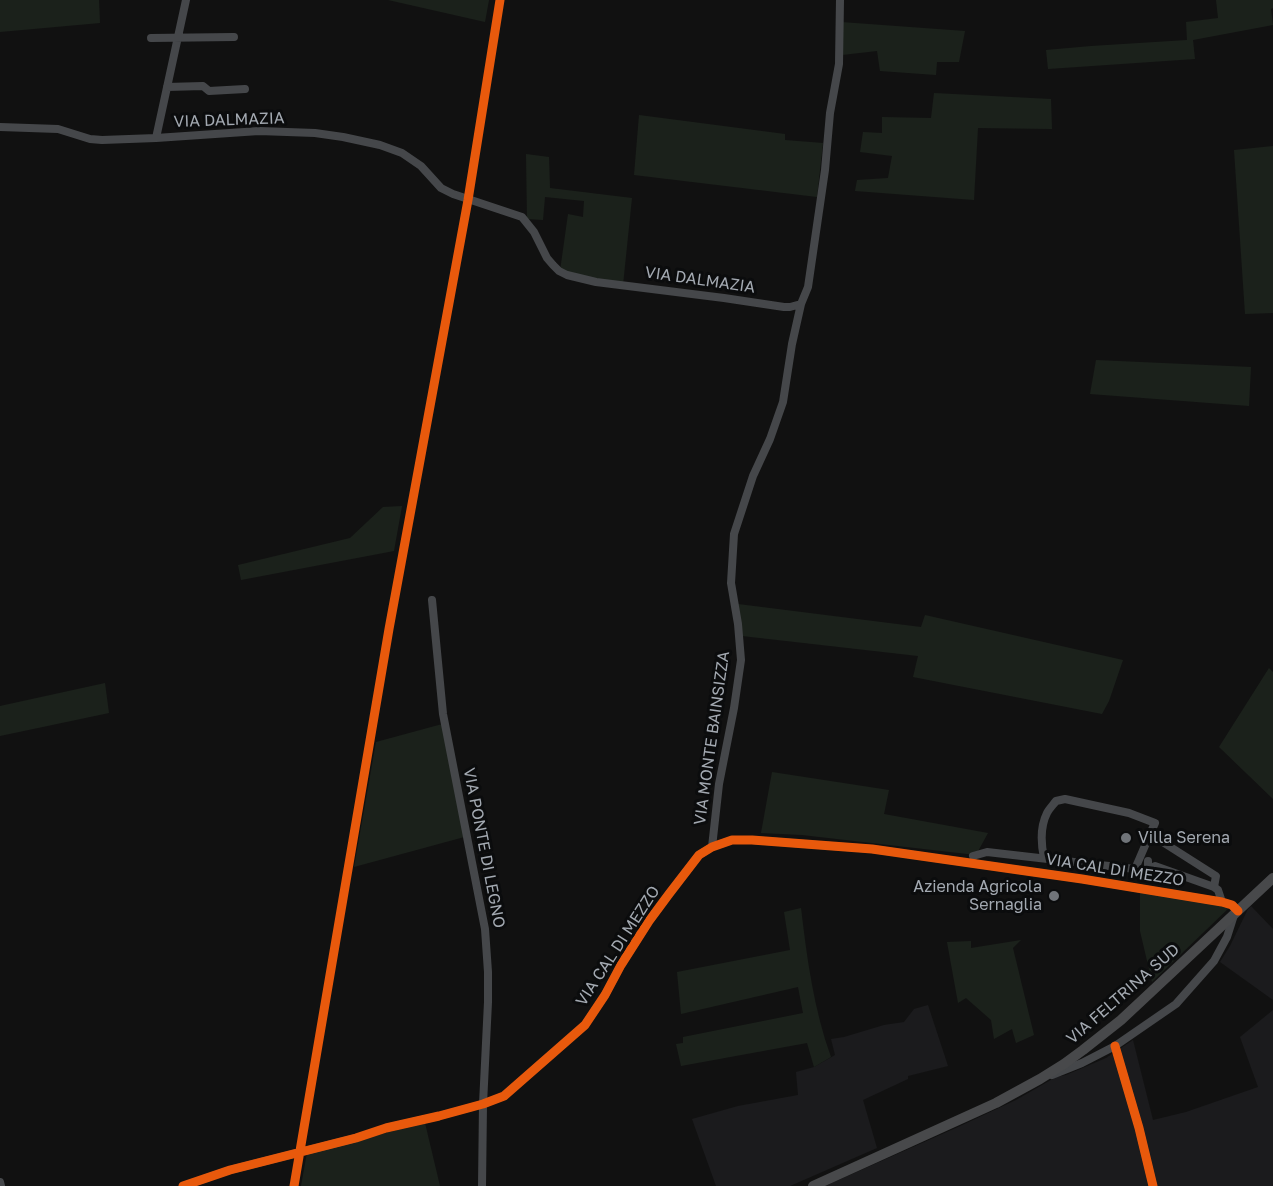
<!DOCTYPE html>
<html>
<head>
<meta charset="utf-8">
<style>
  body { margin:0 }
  canvas { display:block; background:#111 }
</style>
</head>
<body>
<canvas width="1273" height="1186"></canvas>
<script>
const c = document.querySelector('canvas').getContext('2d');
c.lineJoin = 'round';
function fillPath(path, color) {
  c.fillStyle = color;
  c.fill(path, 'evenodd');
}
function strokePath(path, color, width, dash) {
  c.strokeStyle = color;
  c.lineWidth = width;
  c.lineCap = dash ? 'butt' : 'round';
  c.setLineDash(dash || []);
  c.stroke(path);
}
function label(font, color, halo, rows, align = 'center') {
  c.font = font + ' "Golos Text",sans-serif';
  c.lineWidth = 6;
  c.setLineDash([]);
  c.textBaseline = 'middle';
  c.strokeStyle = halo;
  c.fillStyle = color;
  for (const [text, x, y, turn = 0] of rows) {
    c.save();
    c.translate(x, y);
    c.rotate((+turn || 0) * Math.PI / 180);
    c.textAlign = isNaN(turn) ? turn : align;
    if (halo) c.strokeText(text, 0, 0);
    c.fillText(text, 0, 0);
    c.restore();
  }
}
const built = new Path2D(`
  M1251,906L1273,929V1000L1220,962L1230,946L1248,909Z
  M928,1005L948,1066L908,1076V1079L863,1100L877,1148L790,1186H716L692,1119L738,1106L798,1095L796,1072L814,1067L835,1055L831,1039L844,1037L884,1025L904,1022L914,1009Z
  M1273,1010V1186H825L958,1127L1016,1100L1056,1077L1066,1075L1106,1058L1133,1040L1153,1120L1186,1112L1258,1087L1240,1037Z`);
const green = new Path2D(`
  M0,0H99L100,23L0,32Z
  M388,0H489L485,22Z
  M1216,0H1273V8L1271,9L1273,25L1193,40L1195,59L1048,69L1046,50L1091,46L1187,40L1186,22L1218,18Z
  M841,22L965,31L959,62H937L936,75L880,71L877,51L842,55Z
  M934,93L1051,99L1052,129L978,128L974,200L855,191L857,180L888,178L892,156L860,152L863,132L882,133V117L931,118Z
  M639,115L785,134V140L823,143L817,197L634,175Z
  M1273,146V313L1245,314L1234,150Z
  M526,154L549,157L550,188L632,198L623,285L560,271L568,214L583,217L584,201L545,197L543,220L527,219Z
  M1096,360L1251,367L1249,406L1090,394Z
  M402,506L394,551L241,580L238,565L350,538L383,507Z
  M738,604L921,627L925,615L1123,660L1109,701L1102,714L913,677L918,656L742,636Z
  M1269,668L1273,672V799L1219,747Z
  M105,683L109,713L0,736V706Z
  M446,723L468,836L354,867L376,742Z
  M772,772L889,790L884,814L988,833L976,855L802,835L761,833Z
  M1140,891L1232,905L1152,982L1140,931Z
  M801,908C807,959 814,1010 831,1057L814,1067L807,1043L681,1066L676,1044L683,1043V1037L803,1013L798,987L681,1014L677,972L790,950L784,912Z
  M1021,940L1013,948L1034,1035L1016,1043L1012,1029L994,1039L991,1020L966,998L958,1003L947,942L971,941V948Z
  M425,1123L440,1186H301L307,1153Z`);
const minor = new Path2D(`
  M151,38L234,37
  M167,87L203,86L209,91L245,89
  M0,127L58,129L90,139L102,140L156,138L259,131L315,133L343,137L380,145L402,153L421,166L441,188L453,194L522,217L534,232L547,258L553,265L559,271L567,275L596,282L724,298L784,307H790L801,304L808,287L825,170L830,113L839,64L840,0
  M156,138L186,0
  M432,600L443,714L485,929L488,972V1002L483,1104L482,1186
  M712,847L719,784L734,708L741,660L738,624L731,583L734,534L753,476L770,439L783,402L792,344L801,304
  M973,856L987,852L1135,869L1150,834L1216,876L1214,887L1218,890L1222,902
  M1044,858C1041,844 1040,827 1047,813C1049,809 1053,805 1056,801L1065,799L1129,813L1155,823L1150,834
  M1148,861V865L1150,867H1153L1155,866L1214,887
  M1115,1046L1139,1128L1153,1186
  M1052,1075L1082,1063L1115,1046L1176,1004L1214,961L1227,937L1234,915
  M0,1182L1,1186
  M183,1186L230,1170L356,1138L386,1128L439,1116L483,1104L504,1096L585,1025L605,995L621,965L649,921L669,894L699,855L712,847L732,840H752L872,849L1082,879L1222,902L1232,905L1238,911`);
const major = new Path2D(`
  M813,1186L996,1103L1040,1079L1064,1064L1083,1050L1121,1020L1273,878`);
const cycleway = new Path2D(`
  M1115,1046L1139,1128L1153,1186
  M183,1186L230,1170L356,1138L386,1128L439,1116L483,1104L504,1096L585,1025L605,995L621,965L649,921L669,894L699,855L712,847L732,840H752L872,849L1082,879L1222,902L1232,905L1238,911
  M294,1186L389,629L468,200L500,0`);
const markers = [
  [1126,838,6,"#707479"],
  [1054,896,6,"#707479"]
];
const streetNames = [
  ["VIA DALMAZIA",229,120,-2],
  ["VIA DALMAZIA",700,280,8],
  ["VIA MONTE BAINSIZZA",712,738,-82],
  ["VIA PONTE DI LEGNO",484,848,79],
  ["VIA CAL DI MEZZO",1115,870,9],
  ["VIA CAL DI MEZZO",618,946,-57],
  ["VIA FELTRINA SUD",1123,994,-41]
];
const poiNames = [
  ["Villa Serena",1138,838],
  ["Azienda Agricola",1042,887,"right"],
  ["Sernaglia",1042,905,"right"]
];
fillPath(built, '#1b1b1d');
fillPath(green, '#1b211b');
strokePath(minor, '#45474a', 8);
strokePath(major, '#48494b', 10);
strokePath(cycleway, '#e8590c', 9);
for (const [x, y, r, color] of markers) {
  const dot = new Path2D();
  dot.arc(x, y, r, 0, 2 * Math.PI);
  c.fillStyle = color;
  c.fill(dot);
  strokePath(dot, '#0b0c0d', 2);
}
label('16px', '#a3a9b1', '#0b0c0d', streetNames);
label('16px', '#a3a9b1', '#0b0c0d', poiNames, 'left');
</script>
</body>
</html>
